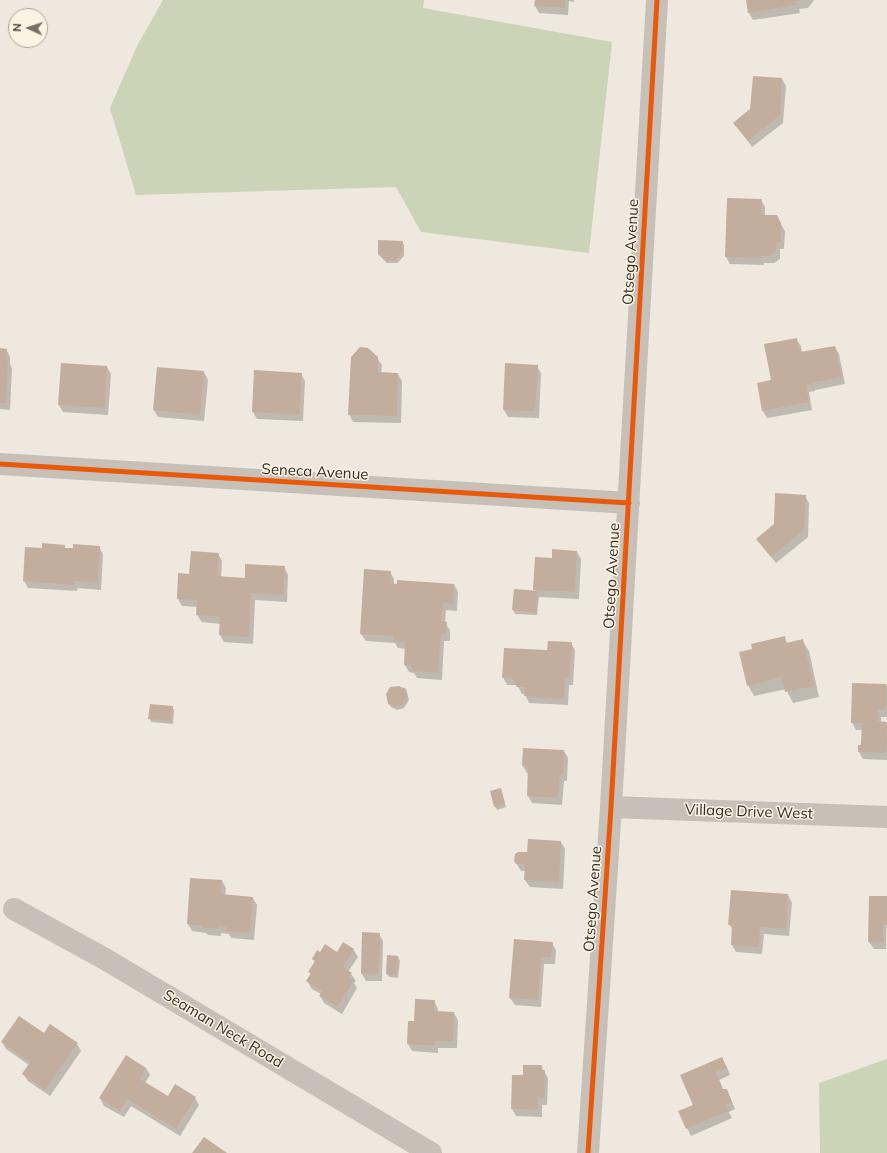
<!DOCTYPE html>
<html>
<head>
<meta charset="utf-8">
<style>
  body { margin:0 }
  #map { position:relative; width:887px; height:1153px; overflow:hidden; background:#eee8de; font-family:Mulish,sans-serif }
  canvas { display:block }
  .north { position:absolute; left:8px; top:8px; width:40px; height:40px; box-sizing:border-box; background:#fbf4e5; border:1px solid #ada499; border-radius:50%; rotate:273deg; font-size:11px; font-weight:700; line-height:16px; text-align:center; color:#372d26 }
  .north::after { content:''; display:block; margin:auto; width:14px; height:18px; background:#776e66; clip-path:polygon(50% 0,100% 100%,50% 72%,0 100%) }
</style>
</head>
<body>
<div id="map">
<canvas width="887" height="1153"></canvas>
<div class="north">N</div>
</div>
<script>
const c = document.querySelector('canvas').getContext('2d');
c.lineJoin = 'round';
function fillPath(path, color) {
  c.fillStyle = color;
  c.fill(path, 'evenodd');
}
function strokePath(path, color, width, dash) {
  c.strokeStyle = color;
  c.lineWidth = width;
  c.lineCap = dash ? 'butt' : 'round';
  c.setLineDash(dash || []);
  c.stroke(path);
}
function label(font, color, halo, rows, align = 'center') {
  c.font = font + ' Mulish,sans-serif';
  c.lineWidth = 3;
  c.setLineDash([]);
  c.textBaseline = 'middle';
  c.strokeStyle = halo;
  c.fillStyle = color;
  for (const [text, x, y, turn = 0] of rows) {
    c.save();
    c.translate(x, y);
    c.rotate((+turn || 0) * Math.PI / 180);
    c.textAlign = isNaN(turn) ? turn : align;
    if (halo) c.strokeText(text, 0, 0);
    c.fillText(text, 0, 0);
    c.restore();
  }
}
const green = new Path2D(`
  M163,0H424L423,8L612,42L589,253L421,232L396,187L136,195L110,108L137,46Z
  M887,1059V1153H820L819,1083Z`);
const shadow = new Path2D(`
  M536,0H574V2L569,1L568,15L539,13L535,6Z
  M747,0H814L808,8L799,9L800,13L753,20L749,13Z
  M782,79L786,86L783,123L752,147L735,123L751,110Z
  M761,200L765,207V216H776L785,231L784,249H780V259L774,263H764V265L730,264L726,257Z
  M402,242L404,245V256L397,263H387L381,257L379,253Z
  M796,339L801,346L802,353L835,347L839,354L845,384L815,390V391L809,392L812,410L767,418L763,411L758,384L772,381Z
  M0,349H6L10,357V364L12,368L10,410L0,409Z
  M377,358L382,365L381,373L398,374L402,381L401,423L353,422L349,414Z
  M537,366L541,373L539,418L508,417L504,410Z
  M107,367L111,374L108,415L63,412L59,405Z
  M204,372L208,380L204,421L158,417L154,410Z
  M301,374L305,381L303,421L257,419L253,412Z
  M805,496L809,503L808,537L776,563L757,539Z
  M64,546L66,549L99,547L103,554L101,590L78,588L77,591L28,588L24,581L43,549Z
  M577,552L581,559L579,599L539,597L537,615L515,614L513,610L515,590L535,591L534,589L552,559Z
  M218,554L222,561L221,577L246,579L284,567L288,575L287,602L255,600L253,644L224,642L220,635L221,624L202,622L197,615L198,607L182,606L178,599L179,574L190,575Z
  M390,572L394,579V585L454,584L458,592L457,611L446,610L445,623L450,630V641H444L442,680L417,678L414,673L409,672L405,665L406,649L398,648L395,643L366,641L361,634Z
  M784,637L788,644L802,640L809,651L819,697L793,703L786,689L754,696L748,685L753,650Z
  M571,643L575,650L573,685H569L568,705L529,703L525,694H522L517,685H507L503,677L548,651Z
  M886,685L887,687V717H881V723H887V760L863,759L859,752L862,746V730H856L852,722Z
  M406,690L409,700L404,708L397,710L391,707L389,703Z
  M172,707L174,710L173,724L151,722L149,718Z
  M564,751L568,758L567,781H564L562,805L532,803L528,796L529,773H527L523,766Z
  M501,789L506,807L497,810L495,806Z
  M561,842L565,849L563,889L530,887L525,880L526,871H521L515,861L528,853Z
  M191,879L222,881L226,888L225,896L253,898L257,905L254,940L231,938L229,934L221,933V936L208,935L206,933L192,931L188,924Z
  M788,895L792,903L789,936L764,934L762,954L736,952L732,945L733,930L729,924Z
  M887,897L886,949H874L869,942Z
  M379,934L383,941L382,981H366L362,974Z
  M515,940L552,943L556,950L555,964H544L541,1007L515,1005L510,998Z
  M353,949L358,957L348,972L351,974L356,981L354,983L357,988L342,1014L324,1003L320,996L321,994L312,989L307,981L311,975L309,972L315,962L313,959L321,953H337Z
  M398,957L400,961L398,978L389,977L387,974Z
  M434,1001L438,1009V1012L454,1013L458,1020L457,1048H438V1053L412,1051L408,1044L409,1022H415Z
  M44,1034L77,1044L81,1051L50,1096L28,1081L23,1074L29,1065L6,1049L2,1042Z
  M726,1065L730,1075L719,1080L723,1090H726L730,1097L735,1109L729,1112L732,1118L691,1136L679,1112L694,1105L681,1076Z
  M541,1066L548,1078L547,1105H542V1117L516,1116L512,1109L524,1076Z
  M146,1068L150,1075L145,1083L168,1097L195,1098L199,1105L180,1136L131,1106L124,1117L104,1106L100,1098Z`);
const building = new Path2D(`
  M535,0H565V8L534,6Z
  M746,0H801V1L796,2V5L748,13Z
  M753,76L782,78L780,115L748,141L733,123L750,109Z
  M727,198L762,199L761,215H777L781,223V242H777L776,251L770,256H761V258L725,257Z
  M378,240L403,241L402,252L396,260H385L378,254Z
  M797,338L800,352L835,346L842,377L811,383V384L806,385L809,402L762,411L757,383L771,380L764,344Z
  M360,347L368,348L378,357V372L398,373L397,416L348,415L351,357Z
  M0,348L7,349L6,360H8L6,403H0Z
  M61,363L107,366L105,408L58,405Z
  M505,363L538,365L535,411L503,410Z
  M157,367L204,371L200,415L153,410Z
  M254,370L302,373L299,415L252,412Z
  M775,493L806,495L804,530L771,557L756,539L774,524Z
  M42,543L65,545V548H73V544L100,546L97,583L74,581V585L23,581L25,547L42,548Z
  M552,549L577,551L575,592L533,590L535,557L552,558Z
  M191,551L219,553L217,576L245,578V564L285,566L283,595L251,593L249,637L219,635L220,617L196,615L197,600L177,599L178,573L189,574Z
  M364,569L391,571L390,583L397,584V580L454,584L453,604L443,603L441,621L447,622L446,634H441L438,673L412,671V666L404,665L405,642L393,641V636L360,634Z
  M514,589L538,591L536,613L512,610Z
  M785,636L786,643L803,639L814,686L785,692L782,677L747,686L739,652L752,649L751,644Z
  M548,641L572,642L569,678H565L564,699L524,696L525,687H517L512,678H502L504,648L547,650Z
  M852,683L886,684V710H878V721L887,722L886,753L858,752V745H861L862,723H851Z
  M399,686L406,689L408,697L403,705L394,707L388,704L386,694L390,687Z
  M150,704L173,706L171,721L148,719Z
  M523,748L564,750L563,774H560L558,798L527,796L528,766H522Z
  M501,788L505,804L494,807L490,791Z
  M528,839L561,841L559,882L524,880L525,864H516L514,861L515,854L518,852H527Z
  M190,878L222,880L221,894L253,897L250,933L226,931V927L218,926L217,929L202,928V926L187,924Z
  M731,890L788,894L786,929L760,927L759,947L731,945L732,925H728Z
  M869,896H887V925H883V942H868Z
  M362,932L380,933L378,974H361Z
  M514,939L553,942L551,957H541L538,1000L509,998Z
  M343,942L354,949L343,967L352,973L349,978L354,980L338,1007L319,996L322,991L306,981L311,973L308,972L315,961L312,959L317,950L320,952L325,944L337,952Z
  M387,955L398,956L397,975L386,974Z
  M415,999L435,1000L434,1011L454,1012L453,1041H435V1046L407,1044L408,1021H414Z
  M19,1016L44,1033L50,1024L78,1043L45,1090L22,1074L30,1062L1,1042Z
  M126,1055L146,1068L140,1079L168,1096L175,1084L196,1097L176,1129L127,1099L120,1111L99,1098Z
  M722,1057L727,1068L716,1072L723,1089H727L732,1102L726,1105L729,1111L686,1129L678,1111L693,1105L680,1075Z
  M523,1065H542L541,1070H545L544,1098H538V1110L511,1109L512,1075H523Z
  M204,1137L227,1153H192Z`);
const minor = new Path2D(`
  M0,464L629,503
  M611,807L887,817
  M14,909L105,959L431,1153
  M588,1153L611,807L657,0`);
const cycleway = new Path2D(`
  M0,464L629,503
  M588,1153L611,807L657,0`);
const streetNames = [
  ["Otsego Avenue",631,252,-87],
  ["Seneca Avenue",315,472,3],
  ["Otsego Avenue",612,576,-87],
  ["Village Drive West",749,812,2],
  ["Otsego Avenue",593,899,-86],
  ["Seaman Neck Road",223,1029,31]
];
fillPath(green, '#cbd4b7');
fillPath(shadow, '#0003');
fillPath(building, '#c3ae9e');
strokePath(minor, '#c6c0b8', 22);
strokePath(cycleway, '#e8590c', 5);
label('15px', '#372d26', '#fbf4e5', streetNames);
</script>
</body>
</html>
